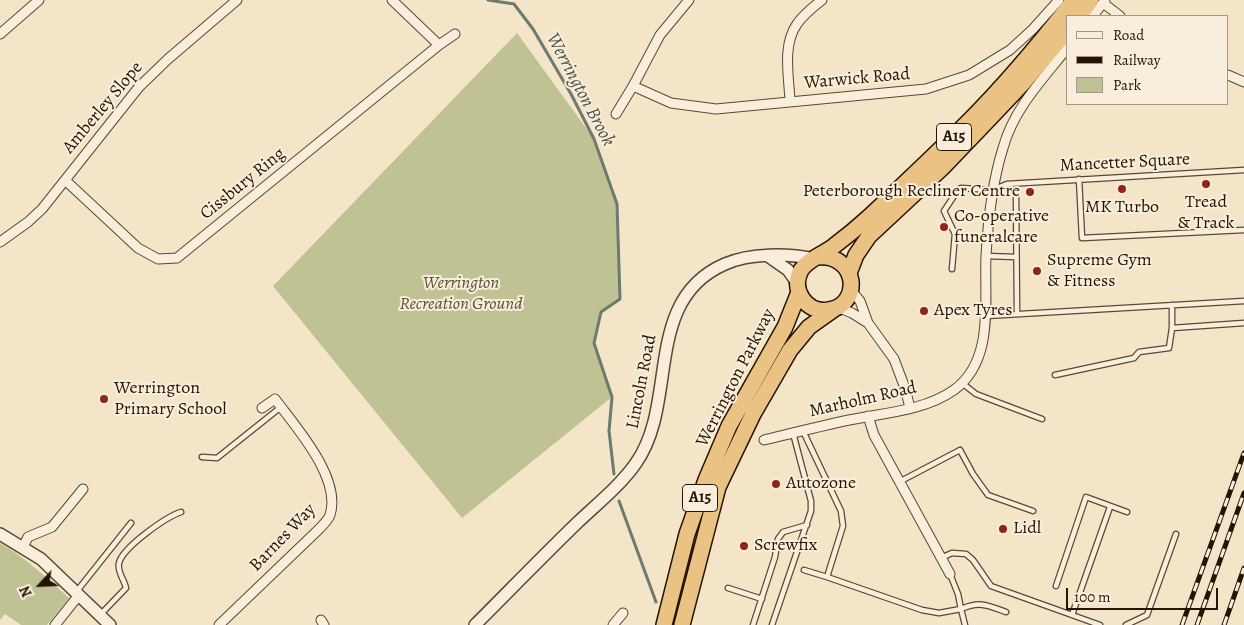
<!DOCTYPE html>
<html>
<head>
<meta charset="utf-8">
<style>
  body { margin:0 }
  #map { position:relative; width:1244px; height:625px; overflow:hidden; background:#f4e5c8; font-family:Alegreya,serif }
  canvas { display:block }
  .legend { position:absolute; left:1066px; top:15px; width:162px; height:90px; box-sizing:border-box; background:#f8eedb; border:1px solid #a49784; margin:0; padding:6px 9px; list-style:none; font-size:15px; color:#251402 }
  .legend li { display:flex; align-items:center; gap:10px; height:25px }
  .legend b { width:25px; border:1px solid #a49784 }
  .north { position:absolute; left:15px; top:560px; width:50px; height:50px; -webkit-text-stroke:4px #f8eedb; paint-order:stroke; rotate:245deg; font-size:14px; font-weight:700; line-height:20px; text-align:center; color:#251402 }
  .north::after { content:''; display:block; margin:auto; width:18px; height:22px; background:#251402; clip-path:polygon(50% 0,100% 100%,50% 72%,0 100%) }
  .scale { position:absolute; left:1066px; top:588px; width:152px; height:22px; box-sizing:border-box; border:2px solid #251402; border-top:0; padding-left:6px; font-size:15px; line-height:18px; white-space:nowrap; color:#251402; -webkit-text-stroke:4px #f8eedb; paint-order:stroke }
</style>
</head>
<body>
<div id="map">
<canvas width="1244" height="625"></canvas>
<ul class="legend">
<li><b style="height:6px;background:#f8eedb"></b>Road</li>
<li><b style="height:6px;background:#251402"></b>Railway</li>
<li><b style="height:14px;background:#bfc394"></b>Park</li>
</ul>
<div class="north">N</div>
<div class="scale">100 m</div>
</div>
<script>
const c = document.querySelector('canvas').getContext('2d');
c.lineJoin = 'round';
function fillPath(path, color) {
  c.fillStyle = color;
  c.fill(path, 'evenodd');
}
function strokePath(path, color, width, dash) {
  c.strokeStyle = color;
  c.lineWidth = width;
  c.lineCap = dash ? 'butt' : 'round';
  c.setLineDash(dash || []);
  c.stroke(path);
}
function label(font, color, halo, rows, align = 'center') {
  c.font = font + ' Alegreya,serif';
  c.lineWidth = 4;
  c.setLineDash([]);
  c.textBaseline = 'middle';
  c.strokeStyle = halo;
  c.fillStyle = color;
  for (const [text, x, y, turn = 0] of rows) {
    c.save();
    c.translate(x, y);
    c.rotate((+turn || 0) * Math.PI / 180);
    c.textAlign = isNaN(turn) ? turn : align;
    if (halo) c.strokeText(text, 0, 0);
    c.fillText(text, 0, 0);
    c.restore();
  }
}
const green = new Path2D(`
  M517,33L594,139L617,204L620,299L601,312L594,343L612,397L462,518L273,286Z
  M0,543C26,558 47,578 69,598L47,625H21L5,614L0,620Z`);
const stream = new Path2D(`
  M488,0L514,4L533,29L571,94L594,139L617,204L620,299L601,312L594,343L612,397L609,431L614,474
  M619,501L656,602`);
const service = new Path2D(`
  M1079,179L1082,238L1244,230
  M1016,190L1017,314
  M986,256L1016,257
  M952,269L955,234L944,211L958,190L961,188L992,190L1007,184L1244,170
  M1172,305V328L1244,323
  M986,316L1244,301
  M1055,375L1134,358L1139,352L1169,348L1172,328
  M962,383L976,394L1042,419
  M803,431L841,511L843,526L827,577L804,570
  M202,457L217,458L281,407
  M899,482L960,450L973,474L988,495L1033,511
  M941,558L952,553L966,554L973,560L991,586L1072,615L1110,507
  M950,574L958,594L961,609C980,601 987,605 1006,612
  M827,577L922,610L939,613L961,609L965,625
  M1056,586L1086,497L1127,512
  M728,588L762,599
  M77,591L131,523
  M101,614L126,588C124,579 117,572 119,563C123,547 166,517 181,512
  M1072,615L1100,625
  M753,625L775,557L778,539L783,532L807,525
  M772,625L811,511V501L793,433
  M1126,625L1147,615L1176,534`);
const minor = new Path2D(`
  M392,0L439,45
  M1103,3L1120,16
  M1093,16L1105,0
  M0,34L39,0
  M1228,75L1244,82
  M633,86L671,103L716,109L926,89L969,75L1010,50L1033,29L1059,0
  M790,101C789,77 782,45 797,24C803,15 813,7 822,0
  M616,114L633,86L660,35L689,0
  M65,180L138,248L158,259L177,258L439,45L455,34
  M0,242L28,222L42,209L139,87L168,59L237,0
  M851,290L860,301L868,323L894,359L905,388L910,408
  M837,307L852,313L868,323
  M868,416L874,435L950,574
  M764,440C793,433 821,426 849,420C883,413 924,411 954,390C995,360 984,301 986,256C988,219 992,183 1003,148C1014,108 1043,79 1068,47
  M23,547L28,537L52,527L83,489
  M321,620L324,625
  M55,625L79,595
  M219,625L315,533C320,528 328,521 330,515C342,478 295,426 275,399L262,408
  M613,625L623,613`);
const tertiary = new Path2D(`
  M768,256L788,270L798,284
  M0,534L41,559L110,625
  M475,625C509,591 543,556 577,523C597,504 620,486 636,463C679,402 642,300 725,264C750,253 788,253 814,259`);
const trunk = new Path2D(`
  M1079,16L1091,0
  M818,257C858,254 862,305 829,310C807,314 790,290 801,270C808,259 824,254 834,246C846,237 858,227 869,217C903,185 937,153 970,120C1007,83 1041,42 1074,0
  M849,273L856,255L869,236L942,168L988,120L1024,82L1068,30
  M664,625L687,534L706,480L729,426L785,327L799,292
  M682,625L718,487L753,414L790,350L809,327L833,310`);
const rail = new Path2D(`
  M1182,625L1244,453
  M1197,625L1244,493
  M1224,625L1244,568`);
const markers = [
  [1206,184,5,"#8f2418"],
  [1122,189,5,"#8f2418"],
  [1030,192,5,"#8f2418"],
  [944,227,5,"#8f2418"],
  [1037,271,5,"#8f2418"],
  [924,311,5,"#8f2418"],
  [104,399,5,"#8f2418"],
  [776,484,5,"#8f2418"],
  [1003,529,5,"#8f2418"],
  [744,546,5,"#8f2418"]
];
const shields = [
  [954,137,35],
  [700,498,35]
];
const shieldNames = [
  ["A15",954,137],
  ["A15",700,498]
];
const streetNames = [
  ["Warwick Road",857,79,-5],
  ["Amberley Slope",103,108,-50],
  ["Mancetter Square",1125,163,-3],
  ["Cissbury Ring",243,184,-39],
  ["Werrington Parkway",736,378,-63],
  ["Lincoln Road",642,382,-79],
  ["Marholm Road",863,400,-13],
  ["Barnes Way",283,538,-46]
];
const poiNames = [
  ["Peterborough Recliner Centre",1020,192,"right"],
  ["Tread",1206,203,"center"],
  ["& Track",1206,224,"center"],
  ["MK Turbo",1122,208,"center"],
  ["Co-operative",954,217],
  ["funeralcare",954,238],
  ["Supreme Gym",1047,261],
  ["& Fitness",1047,282],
  ["Apex Tyres",934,311],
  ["Werrington",114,389],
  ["Primary School",114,410],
  ["Autozone",786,484],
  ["Lidl",1013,529],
  ["Screwfix",754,546]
];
const parkNames = [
  ["Werrington",461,284],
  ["Recreation Ground",461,305]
];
const waterNames = [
  ["Werrington Brook",580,90,62]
];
fillPath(green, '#bfc394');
strokePath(stream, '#6c7a70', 3);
strokePath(service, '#594834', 7);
strokePath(minor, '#594834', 11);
strokePath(tertiary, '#594834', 14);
strokePath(trunk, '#251402', 18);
strokePath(service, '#f8eedb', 4.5);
strokePath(minor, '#f8eedb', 9);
strokePath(tertiary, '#f8eedb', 11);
strokePath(trunk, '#eac284', 15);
strokePath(rail, '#251402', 5);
strokePath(rail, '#f8eedb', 3, [9]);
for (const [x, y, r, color] of markers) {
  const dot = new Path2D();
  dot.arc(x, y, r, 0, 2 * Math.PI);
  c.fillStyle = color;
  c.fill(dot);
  strokePath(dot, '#f8eedb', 2);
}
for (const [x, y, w] of shields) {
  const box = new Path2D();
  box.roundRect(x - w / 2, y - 13.5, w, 27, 4);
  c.fillStyle = '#f8eedb';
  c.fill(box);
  strokePath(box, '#251402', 1);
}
label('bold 16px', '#251402', null, shieldNames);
label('18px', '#251402', '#f8eedb', streetNames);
label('18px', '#251402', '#f8eedb', poiNames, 'left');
label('italic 18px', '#5b5135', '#f8eedb', parkNames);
label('italic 19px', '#4f5042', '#f8eedb', waterNames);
</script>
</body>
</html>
